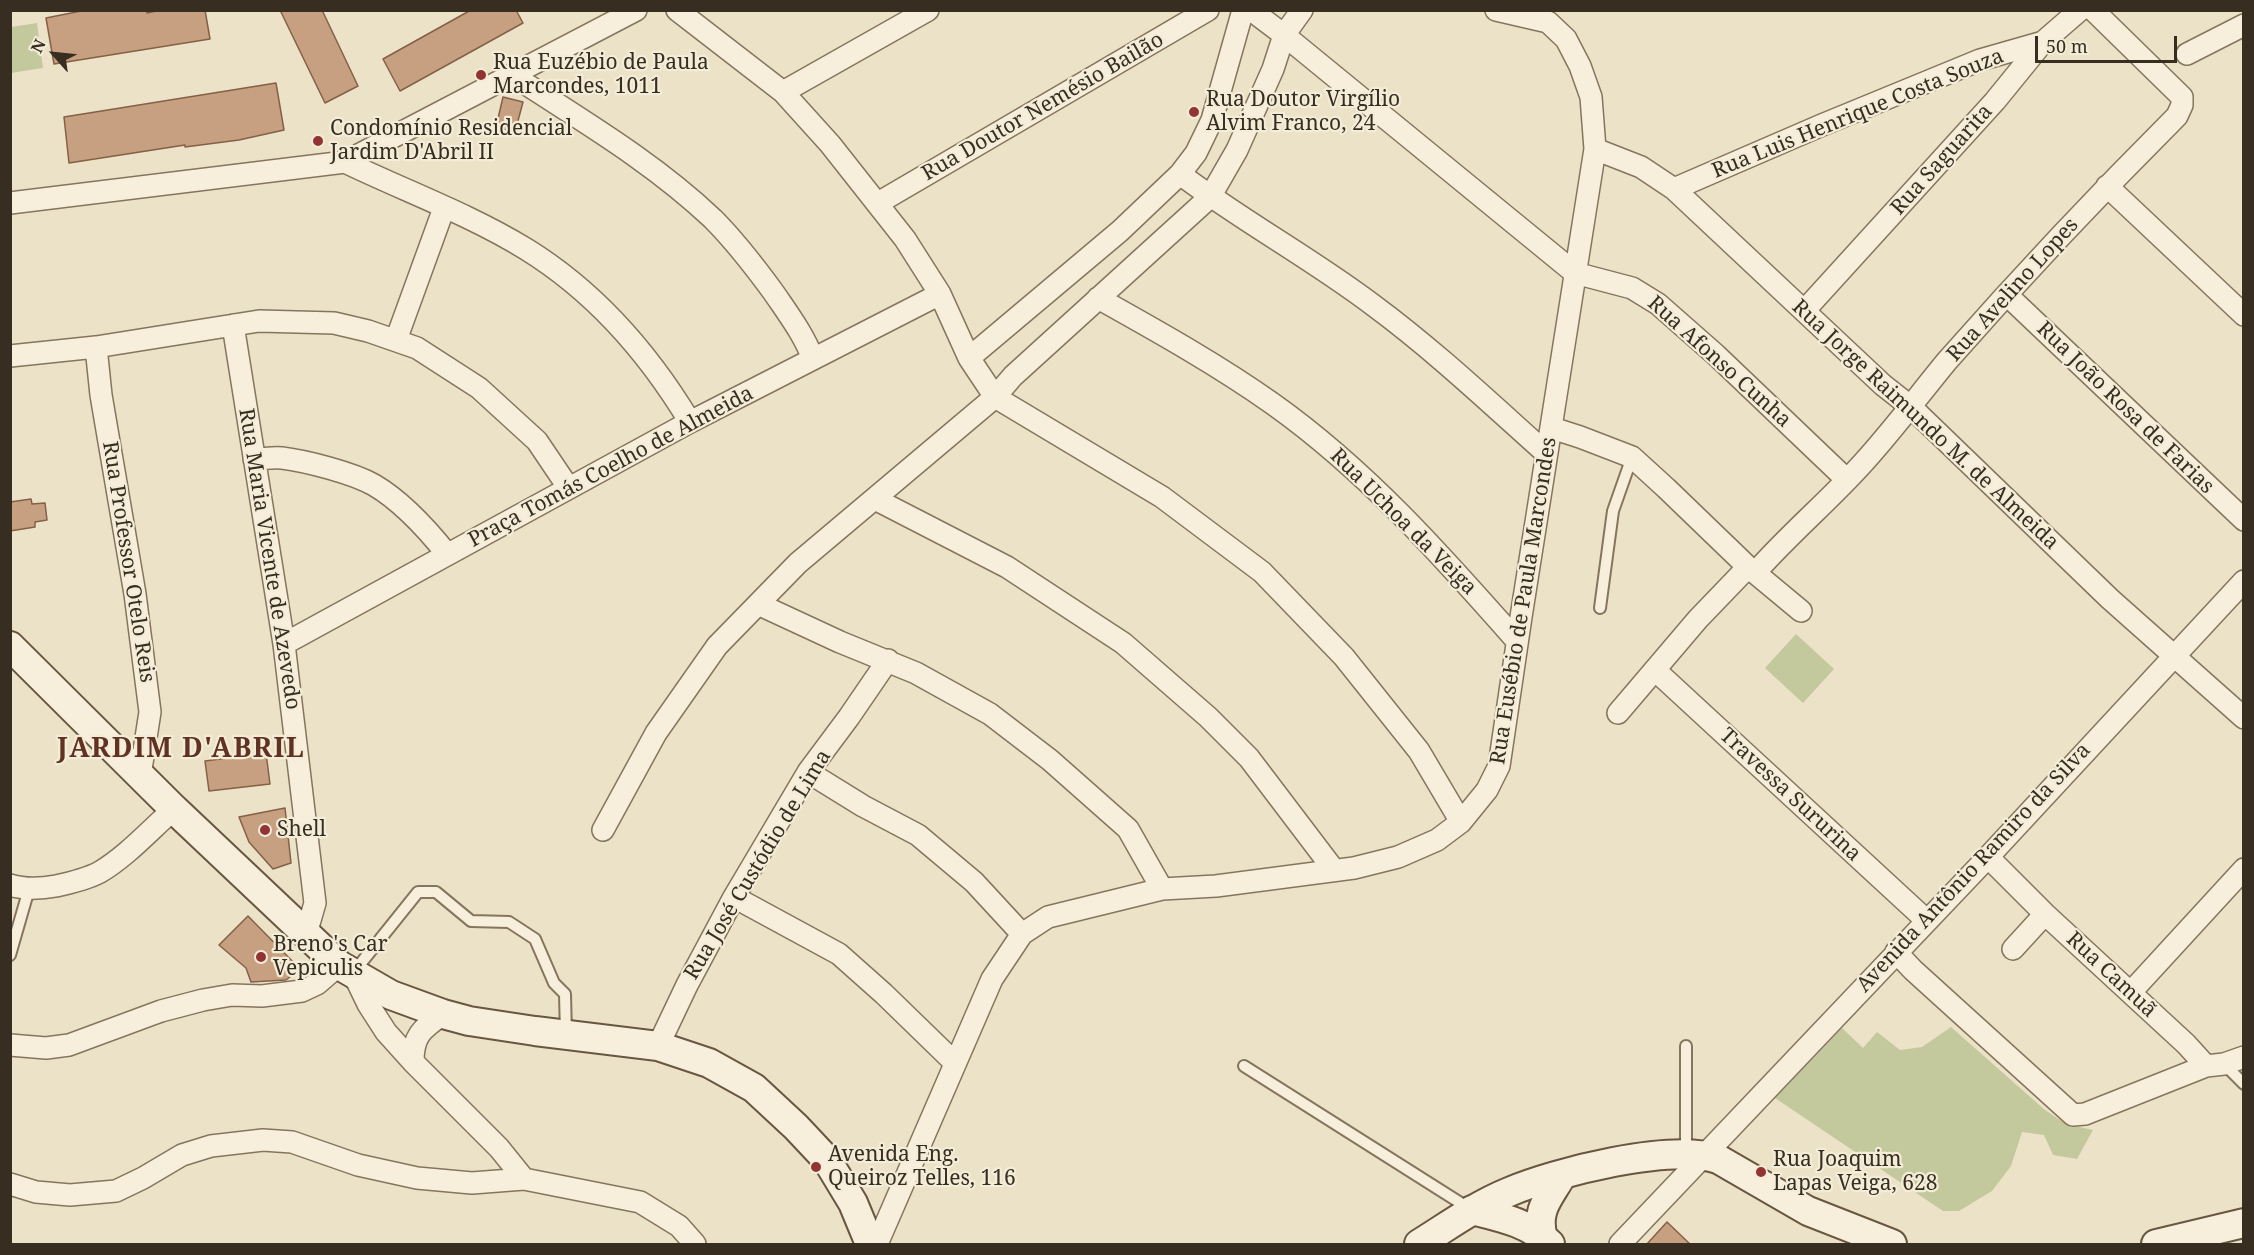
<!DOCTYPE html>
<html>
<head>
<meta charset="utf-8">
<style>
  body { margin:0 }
  #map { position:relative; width:2254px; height:1255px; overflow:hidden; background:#ece2c8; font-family:"Noto Serif",serif }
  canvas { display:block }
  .frame { position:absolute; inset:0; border:12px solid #382d21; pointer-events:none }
  .north { position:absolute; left:24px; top:24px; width:60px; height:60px; -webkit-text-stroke:4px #f3ecd7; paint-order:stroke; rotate:297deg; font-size:16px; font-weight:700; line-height:24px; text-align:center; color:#382d21 }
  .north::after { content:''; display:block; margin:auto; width:21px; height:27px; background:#382d21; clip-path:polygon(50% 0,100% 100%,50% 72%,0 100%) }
  .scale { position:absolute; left:2035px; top:36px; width:142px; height:27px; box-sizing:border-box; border:3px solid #382d21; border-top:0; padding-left:8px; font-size:18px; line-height:21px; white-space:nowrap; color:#382d21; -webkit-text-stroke:4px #f3ecd7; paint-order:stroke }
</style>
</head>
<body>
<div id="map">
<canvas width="2254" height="1255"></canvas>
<div class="frame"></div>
<div class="north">N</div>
<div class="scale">50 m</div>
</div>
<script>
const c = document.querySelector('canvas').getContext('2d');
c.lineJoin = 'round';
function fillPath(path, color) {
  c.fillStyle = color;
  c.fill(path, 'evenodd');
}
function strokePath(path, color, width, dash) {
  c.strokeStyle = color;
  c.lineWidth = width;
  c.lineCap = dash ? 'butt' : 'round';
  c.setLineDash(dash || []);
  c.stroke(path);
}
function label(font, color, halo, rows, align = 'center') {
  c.font = font + ' "Noto Serif",serif';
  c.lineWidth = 4.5;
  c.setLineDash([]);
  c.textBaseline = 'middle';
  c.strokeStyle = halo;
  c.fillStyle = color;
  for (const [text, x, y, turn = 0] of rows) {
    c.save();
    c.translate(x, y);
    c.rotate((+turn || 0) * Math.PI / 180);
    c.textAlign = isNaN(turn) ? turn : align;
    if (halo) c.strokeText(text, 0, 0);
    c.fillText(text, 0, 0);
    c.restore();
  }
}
const green = new Path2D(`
  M37,23L43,68L11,73V27Z
  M1796,634L1834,669L1803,703L1765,668Z
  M1951,1027L2045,1110L2066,1124L2093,1130L2077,1159L2053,1155L2044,1135L2022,1132L2011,1166L1992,1191L1959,1211H1943L1775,1098L1842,1028L1863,1048L1877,1032L1900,1050L1922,1047Z`);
const building = new Path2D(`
  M86,10H147V13L161,10H205L210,39L54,64L46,18Z
  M280,10H322L358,86L325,103Z
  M471,10H516L523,23L400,91L383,59Z
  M276,83L284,130L239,140L185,147V145L69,163L64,117Z
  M503,97L523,102L515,132L496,127Z
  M31,499L32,504L45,503L47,520L35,522V527L10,531V502Z
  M266,753L270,784L209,791L205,761Z
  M285,808L291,863L273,869L249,842L239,817Z
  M248,916L300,969L286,980L251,982L246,968L219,945Z
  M1667,1222L1691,1245H1646Z`);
const lane = new Path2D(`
  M1600,608L1613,511L1632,457
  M10,955L29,889
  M353,973L418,892H436L471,921L509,922L535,939L554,983L565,994L566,1035
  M2224,1064L2244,1084
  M1244,1066L1470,1209
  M1686,1153V1046`);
const street = new Path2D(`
  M677,10L783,92L830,144L905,239L940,294L969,358L995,397L1162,497L1262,572L1344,657L1419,751L1461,822
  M1251,10L1284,35L1575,273L1632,288L1658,304L1716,355L1847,480
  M2187,54L2244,25
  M512,75C581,120 653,162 713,219C735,241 755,267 774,293C789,315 804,335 813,359
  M783,92L928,10
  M1595,149L1641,167L1674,189L1883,385L1911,407L2110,599L2244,718
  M345,162C405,191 469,214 526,249C594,291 649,354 690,422
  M1180,174C1242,221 1311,258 1373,305C1434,350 1490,403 1547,454
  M2107,186L2244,315
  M1674,189L1822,125L1980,60L2043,42
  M10,203L345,162L636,10
  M878,203L1208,10
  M2007,295L2244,520
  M1098,298C1157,331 1218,365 1273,404C1366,470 1442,556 1517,641
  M1804,311L1995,101L2043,42L2080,10
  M233,325L284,644L315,903L306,934
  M396,340L444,208
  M96,347L101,395L135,594L150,712L140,776
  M10,356L96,347L259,321L334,323L368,331L417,348L479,388L537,441L568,487
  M969,358L1120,231L1180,174L1196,153L1212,120L1243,10
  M1552,428L1580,437L1632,457L1666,488L1748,567L1801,611
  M254,459C263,459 273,457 282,458C306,461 353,473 374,485C403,502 427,529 447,554
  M875,499L1007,567L1123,643L1208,717L1249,758L1334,870
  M1755,573C1789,534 1829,501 1863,463C1893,430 1919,395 1947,361C2021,277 2098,195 2177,116L2182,105V97L2093,10
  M758,604L840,642L916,673L990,714L1050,760L1128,829L1162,889
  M284,644L690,422L940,294
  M1655,670L1926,920
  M1618,713L1698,619L1748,567
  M808,772L863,806L918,835L974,882L1022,934
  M603,830L656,733L717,646L798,563L995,397L1013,376L1210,197L1237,150L1273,69L1284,35L1302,10
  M1988,857L2045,914L2186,1044L2206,1066L2224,1064L2244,1057
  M10,885C26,890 40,889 56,886C70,883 87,879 100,872C127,856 150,830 174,809
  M734,897L839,954L884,994L955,1063
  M2013,949L2045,914
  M1896,952L1913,970L2073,1115L2085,1114L2206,1066
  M353,973L368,1004L386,1032L413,1062L499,1148L524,1179
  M2131,992L2244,869
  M10,1045L46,1048L69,1045L161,1011L203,1000L232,995L262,996L302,991L317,984L339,965
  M658,1046L687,985L734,897L808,772L849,717L888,660
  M413,1062C413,1035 422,1029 443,1014
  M10,1184L36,1192L70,1195L116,1191L143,1178L182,1155L211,1146L263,1140L292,1142L358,1165L417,1178L472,1183L524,1179L640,1202L679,1226L695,1244
  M877,1244L992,979L1022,934L1048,917L1162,889L1216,886L1354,868L1398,857L1437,840L1461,822L1487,790L1499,766L1521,617L1595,149L1591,97L1580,66L1566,39L1548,22L1496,10
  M1620,1244L1988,857L2244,581`);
const secondary = new Path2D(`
  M10,646L174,809L339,965L391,995L443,1014L469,1021L535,1031L658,1046L709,1063L754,1088L796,1127L827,1160L853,1203L870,1244
  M1472,1210C1500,1217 1530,1223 1550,1244
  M1543,1238C1535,1210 1549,1198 1562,1175
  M1419,1244C1448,1226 1477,1205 1509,1192C1556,1172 1671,1143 1718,1159L1808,1211L1892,1244
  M2156,1244L2244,1223`);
const markers = [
  [481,75,6,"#913433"],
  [1194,112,6,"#913433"],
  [318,141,6,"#913433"],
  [265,830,6,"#913433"],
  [261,957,6,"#913433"],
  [816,1167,6,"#913433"],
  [1761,1172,6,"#913433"]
];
const poiNames = [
  ["Rua Euzébio de Paula",493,63],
  ["Marcondes, 1011",493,87],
  ["Rua Doutor Virgílio",1206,100],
  ["Alvim Franco, 24",1206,124],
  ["Condomínio Residencial",330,129],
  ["Jardim D'Abril II",330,153],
  ["Shell",277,830],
  ["Breno's Car",273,945],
  ["Vepiculis",273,969],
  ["Avenida Eng.",828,1155],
  ["Queiroz Telles, 116",828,1179],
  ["Rua Joaquim",1773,1160],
  ["Lapas Veiga, 628",1773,1184]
];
const streetNames = [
  ["Rua Doutor Nemésio Bailão",1043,107,-30],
  ["Rua Luis Henrique Costa Souza",1858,114,-22],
  ["Rua Saguarita",1942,160,-48],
  ["Rua Avelino Lopes",2013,290,-48],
  ["Rua Afonso Cunha",1719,362,42],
  ["Rua João Rosa de Farias",2125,408,44],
  ["Rua Jorge Raimundo M. de Almeida",1925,425,43],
  ["Praça Tomás Coelho de Almeida",611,467,-28],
  ["Rua Uchoa da Veiga",1403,522,45],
  ["Rua Maria Vicente de Azevedo",269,559,81],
  ["Rua Professor Otelo Reis",128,562,81],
  ["Rua Eusébio de Paula Marcondes",1524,601,-81],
  ["Travessa Sururina",1790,795,43],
  ["Rua José Custódio de Lima",758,865,-59],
  ["Avenida Antônio Ramiro da Silva",1974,868,-47],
  ["Rua Camuã",2111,975,43]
];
const districtNames = [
  ["JARDIM D'ABRIL",181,749]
];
fillPath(green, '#c3c99c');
fillPath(building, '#c7a081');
strokePath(building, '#846046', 1.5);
strokePath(lane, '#86755e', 14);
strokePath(street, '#86755e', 24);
strokePath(secondary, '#685641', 32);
strokePath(lane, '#f7efdb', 10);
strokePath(street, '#f7efdb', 21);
strokePath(secondary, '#f7efdb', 28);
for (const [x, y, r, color] of markers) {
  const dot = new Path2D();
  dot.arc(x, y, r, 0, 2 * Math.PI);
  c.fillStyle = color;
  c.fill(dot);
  strokePath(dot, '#f3ecd7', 2);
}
label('21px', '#382d21', '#f3ecd7', poiNames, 'left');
label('21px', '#382d21', '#f3ecd7', streetNames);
c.letterSpacing = '1.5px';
label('bold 27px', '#613223', '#f3ecd7', districtNames);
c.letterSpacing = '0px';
</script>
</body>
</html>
